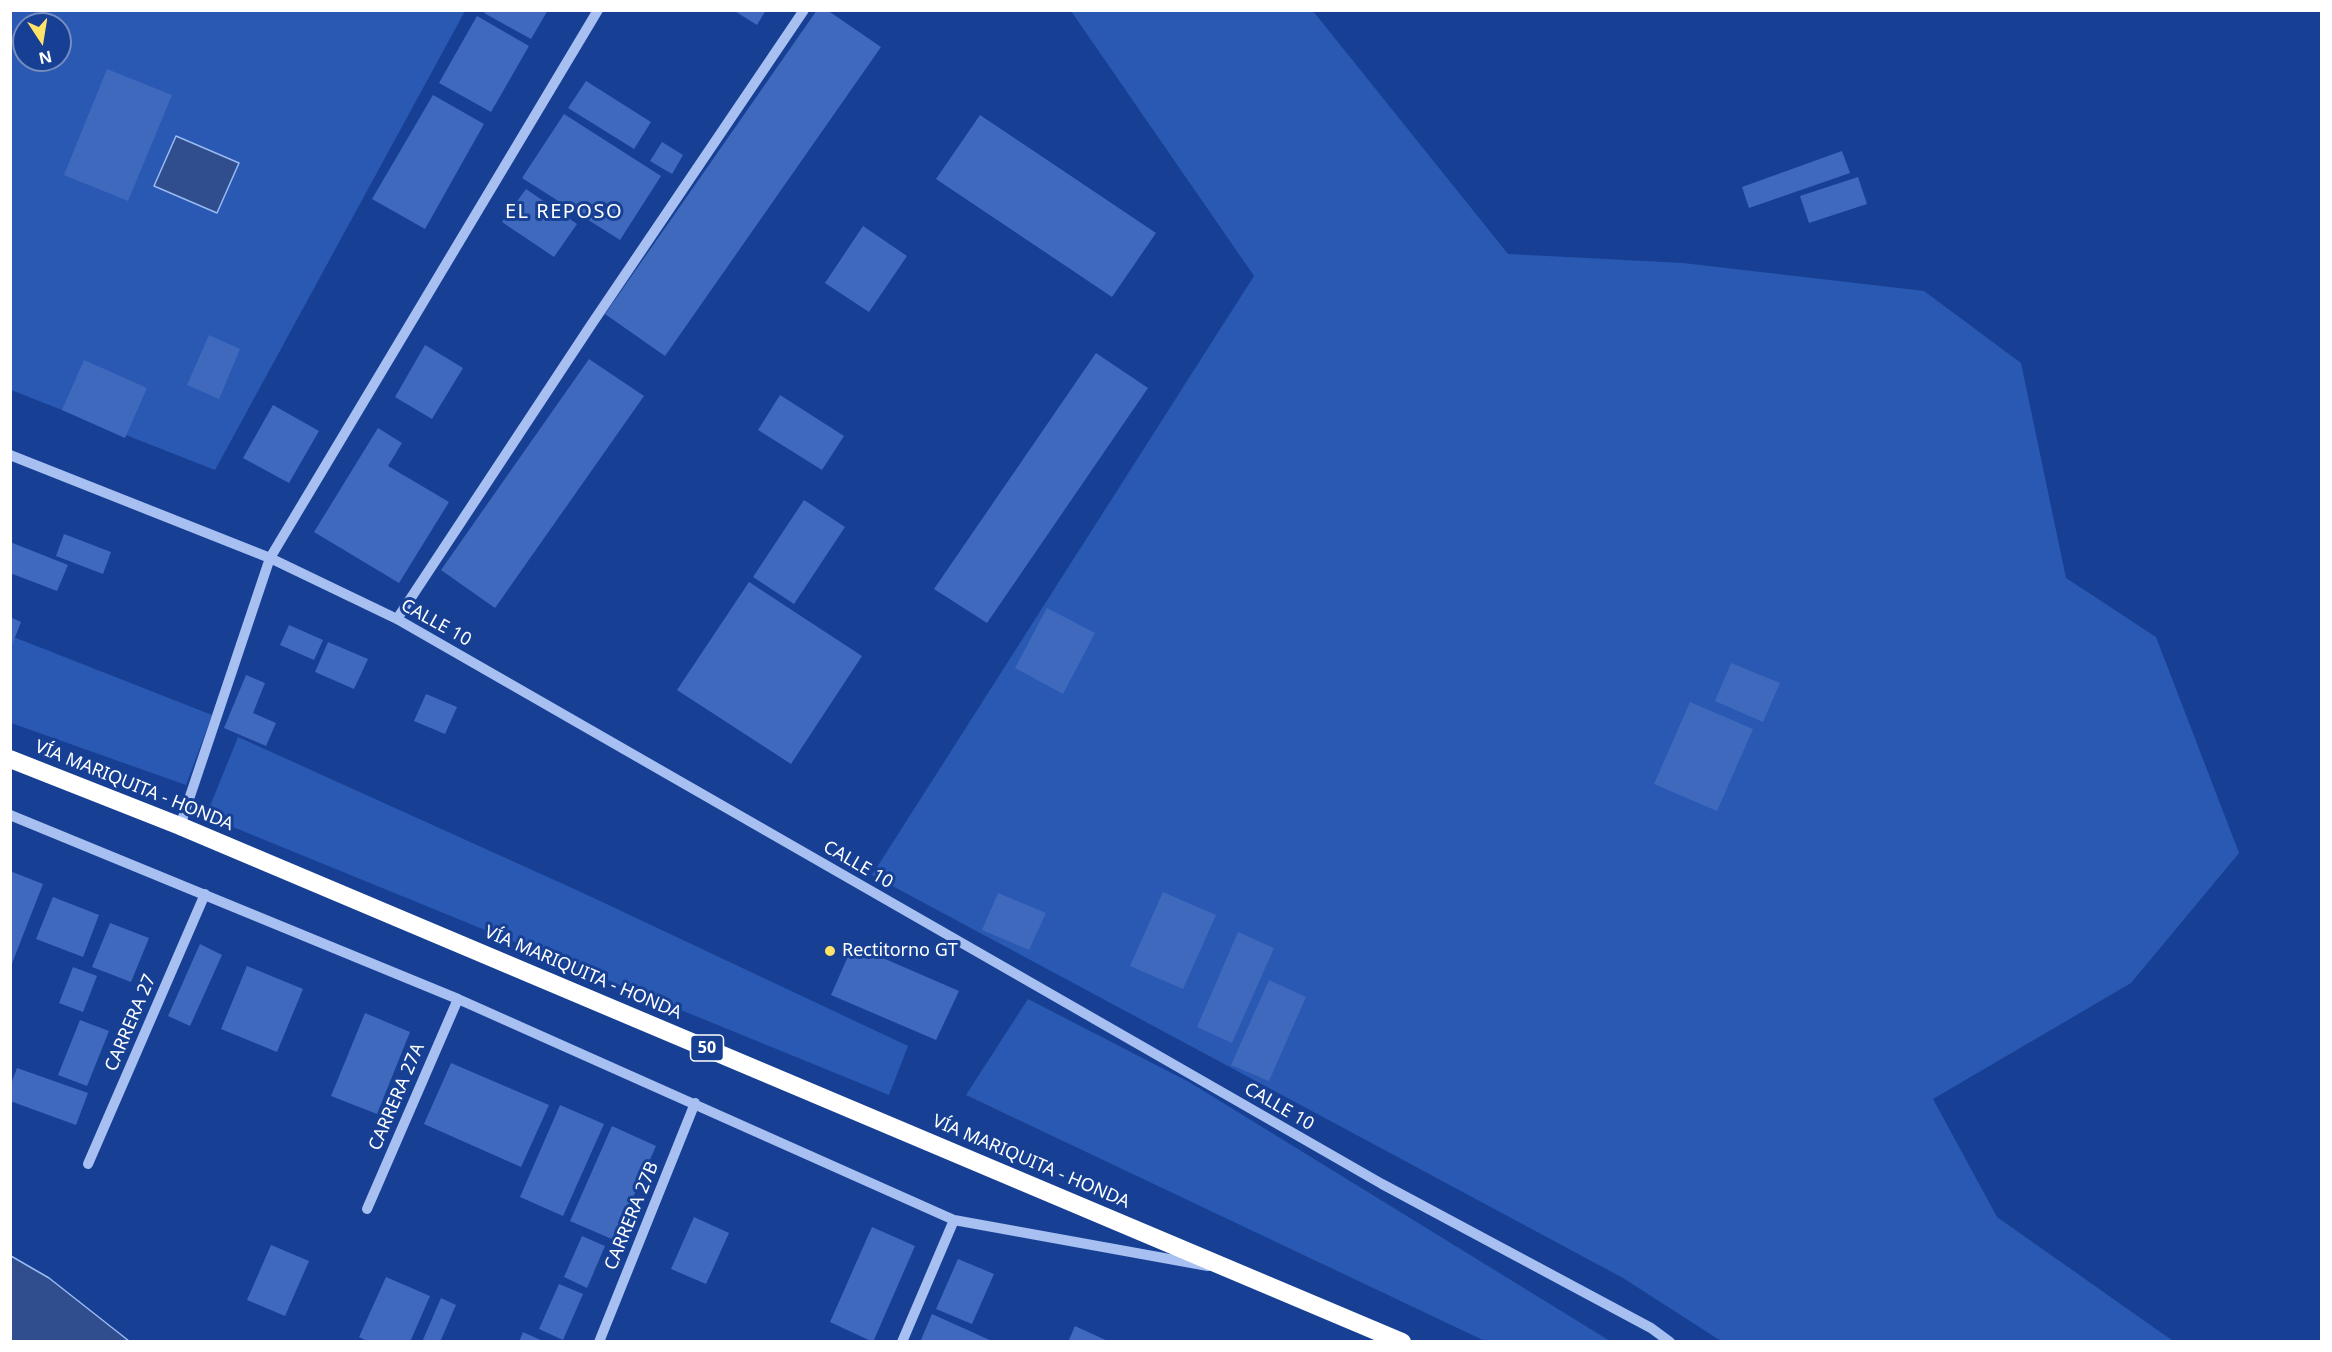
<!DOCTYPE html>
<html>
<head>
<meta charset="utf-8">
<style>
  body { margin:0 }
  #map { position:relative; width:2332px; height:1352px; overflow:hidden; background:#174094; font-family:"Noto Sans",sans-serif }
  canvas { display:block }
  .frame { position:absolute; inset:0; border:12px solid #fff; pointer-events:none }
  .north { position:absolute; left:12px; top:12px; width:60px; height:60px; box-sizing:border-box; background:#174094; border:2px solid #748cbf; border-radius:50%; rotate:168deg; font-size:16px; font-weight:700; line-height:24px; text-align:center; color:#fff }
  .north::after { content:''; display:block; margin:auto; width:21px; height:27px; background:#ffe467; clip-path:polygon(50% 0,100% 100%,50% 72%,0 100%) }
</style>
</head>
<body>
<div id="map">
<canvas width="2332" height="1352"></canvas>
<div class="frame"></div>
<div class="north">N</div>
</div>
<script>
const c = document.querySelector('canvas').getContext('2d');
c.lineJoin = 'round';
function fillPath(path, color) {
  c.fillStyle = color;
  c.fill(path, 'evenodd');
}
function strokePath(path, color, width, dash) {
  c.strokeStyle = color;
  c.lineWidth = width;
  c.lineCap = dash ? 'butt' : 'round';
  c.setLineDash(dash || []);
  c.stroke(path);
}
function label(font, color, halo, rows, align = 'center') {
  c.font = font + ' "Noto Sans",sans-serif';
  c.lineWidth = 6;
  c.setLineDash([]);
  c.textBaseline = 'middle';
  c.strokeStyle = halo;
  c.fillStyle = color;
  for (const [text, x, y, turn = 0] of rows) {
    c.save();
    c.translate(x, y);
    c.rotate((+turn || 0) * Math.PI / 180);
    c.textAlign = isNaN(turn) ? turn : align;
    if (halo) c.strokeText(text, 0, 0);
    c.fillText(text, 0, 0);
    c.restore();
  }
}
const green = new Path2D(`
  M10,11H465L215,470L11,390ZM24,24H60V60H24Z
  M1071,11H1313L1508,254L1683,263L1924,291L2021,363L2066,578L2156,637L2239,853L2131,983L1933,1099L1997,1217L2173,1341H1721L1623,1278L872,875L1254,276Z
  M11,636L212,715L186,785L11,723Z
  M238,737L583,893L908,1046L889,1095L206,816Z
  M1028,999L1189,1082L1610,1341H1485L966,1095Z`);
const water = new Path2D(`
  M176,136L239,163L217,213L154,186Z
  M11,1256L49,1278L129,1341H11Z`);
const building = new Path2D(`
  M485,10H548L531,39L484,13Z
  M733,10H766L757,25Z
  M817,10H827L881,47L665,356L605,314Z
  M477,16L529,46L491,112L439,83Z
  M107,69L172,95L128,201L64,175Z
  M586,81L651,122L634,149L568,108Z
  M433,95L484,124L425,229L372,199Z
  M564,114L661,176L620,240L522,178Z
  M980,115L1156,233L1112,297L936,179Z
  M662,142L683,155L672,174L650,161Z
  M1842,151L1850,173L1749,208L1742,187Z
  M1858,177L1867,204L1809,223L1800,196Z
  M526,189L577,224L554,257L502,222Z
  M863,226L907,256L869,312L825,283Z
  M209,335L240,349L219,399L187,385Z
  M425,345L463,368L432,419L395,397Z
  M1096,353L1148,388L987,623L934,589Z
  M589,359L644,396L495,608L441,570Z
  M84,360L147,388L125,438L62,410Z
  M780,395L844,436L822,470L758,430Z
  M273,405L319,431L289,483L243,458Z
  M378,428L402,443L388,466L449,502L399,583L314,532Z
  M804,500L845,527L794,604L753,577Z
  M64,534L111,552L103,574L56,556Z
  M10,542L68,565L57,591L10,573Z
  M749,582L862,656L791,764L677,690Z
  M1047,608L1095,633L1063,694L1015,668Z
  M10,617L21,622L12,645L10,644Z
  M289,625L323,640L314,660L280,645Z
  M328,642L368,659L354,689L315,672Z
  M1731,663L1780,683L1763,722L1715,701Z
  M246,675L265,683L253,713L276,723L266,746L224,728Z
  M426,694L457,707L445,734L414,721Z
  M1690,702L1753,729L1717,811L1654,784Z
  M10,871L43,884L11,966H10Z
  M1163,892L1216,915L1183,989L1130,966Z
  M998,893L1046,913L1029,950L982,930Z
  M53,897L99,915L83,957L36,939Z
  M110,923L149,938L131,982L92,967Z
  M1238,932L1274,948L1232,1043L1197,1027Z
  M200,944L222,955L190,1026L168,1016Z
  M853,945L959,991L936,1040L831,995Z
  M247,966L303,989L277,1052L221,1029Z
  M73,967L97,976L83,1012L59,1003Z
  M1269,980L1306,997L1269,1081L1231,1065Z
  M365,1013L410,1032L377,1114L331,1096Z
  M80,1020L109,1031L87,1086L58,1075Z
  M451,1063L549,1105L521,1167L424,1124Z
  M17,1068L88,1093L76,1125L10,1101V1087Z
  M560,1105L604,1124L563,1216L520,1197Z
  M612,1126L656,1146L614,1240L570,1221Z
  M694,1217L729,1233L706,1284L671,1269Z
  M872,1227L915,1246L873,1342L830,1322Z
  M582,1236L605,1246L587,1288L564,1277Z
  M271,1245L309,1261L285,1316L247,1300Z
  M958,1259L994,1274L972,1324L936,1309Z
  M386,1277L430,1296L410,1342H369L359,1337Z
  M559,1284L583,1294L563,1340L539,1329Z
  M441,1298L456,1305L440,1342H422Z
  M932,1314L994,1342H920Z
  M1075,1326L1110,1342H1068Z
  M523,1332L545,1342H519Z`);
const minor = new Path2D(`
  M10,455L270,558L397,619L1382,1184L1651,1328L1670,1342
  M397,619L591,325L804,10
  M10,815L458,999L954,1220L1208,1266
  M180,826L270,558L598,10
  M88,1164L205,894
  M367,1209L458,999
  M599,1342L695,1103
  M902,1342L954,1220`);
const highway = new Path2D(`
  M10,759L180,826L1402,1342`);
const markers = [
  [830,951,6,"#ffe467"]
];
const shields = [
  [707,1048,33]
];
const shieldNames = [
  ["50",707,1048]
];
const streetNames = [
  ["CALLE 10",436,623,29],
  ["VÍA MARIQUITA - HONDA",134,786,22],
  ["CALLE 10",858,865,30],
  ["VÍA MARIQUITA - HONDA",583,973,23],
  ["CARRERA 27",131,1023,-67],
  ["CARRERA 27A",397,1097,-67],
  ["CALLE 10",1279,1107,30],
  ["VÍA MARIQUITA - HONDA",1031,1162,23],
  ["CARRERA 27B",632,1216,-68]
];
const poiNames = [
  ["Rectitorno GT",842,951]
];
const neighbourhoodNames = [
  ["EL REPOSO",564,212]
];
fillPath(green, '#2a59b3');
fillPath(water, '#304d8d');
strokePath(water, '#9abaf3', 1.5);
fillPath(building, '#3f69bc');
strokePath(minor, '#a7c0f1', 10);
strokePath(highway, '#fff', 18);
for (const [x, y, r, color] of markers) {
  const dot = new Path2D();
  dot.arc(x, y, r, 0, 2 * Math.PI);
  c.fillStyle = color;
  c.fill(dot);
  strokePath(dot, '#174094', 2);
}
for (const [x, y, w] of shields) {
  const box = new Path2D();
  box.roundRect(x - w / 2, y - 13, w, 26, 4.5);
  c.fillStyle = '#174094';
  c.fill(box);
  strokePath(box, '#fff', 1.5);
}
label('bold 16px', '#fff', null, shieldNames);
label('18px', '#fff', '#174094', streetNames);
label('18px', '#fff', '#174094', poiNames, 'left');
c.letterSpacing = '1.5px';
label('20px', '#fff', '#174094', neighbourhoodNames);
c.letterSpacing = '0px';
</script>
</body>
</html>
